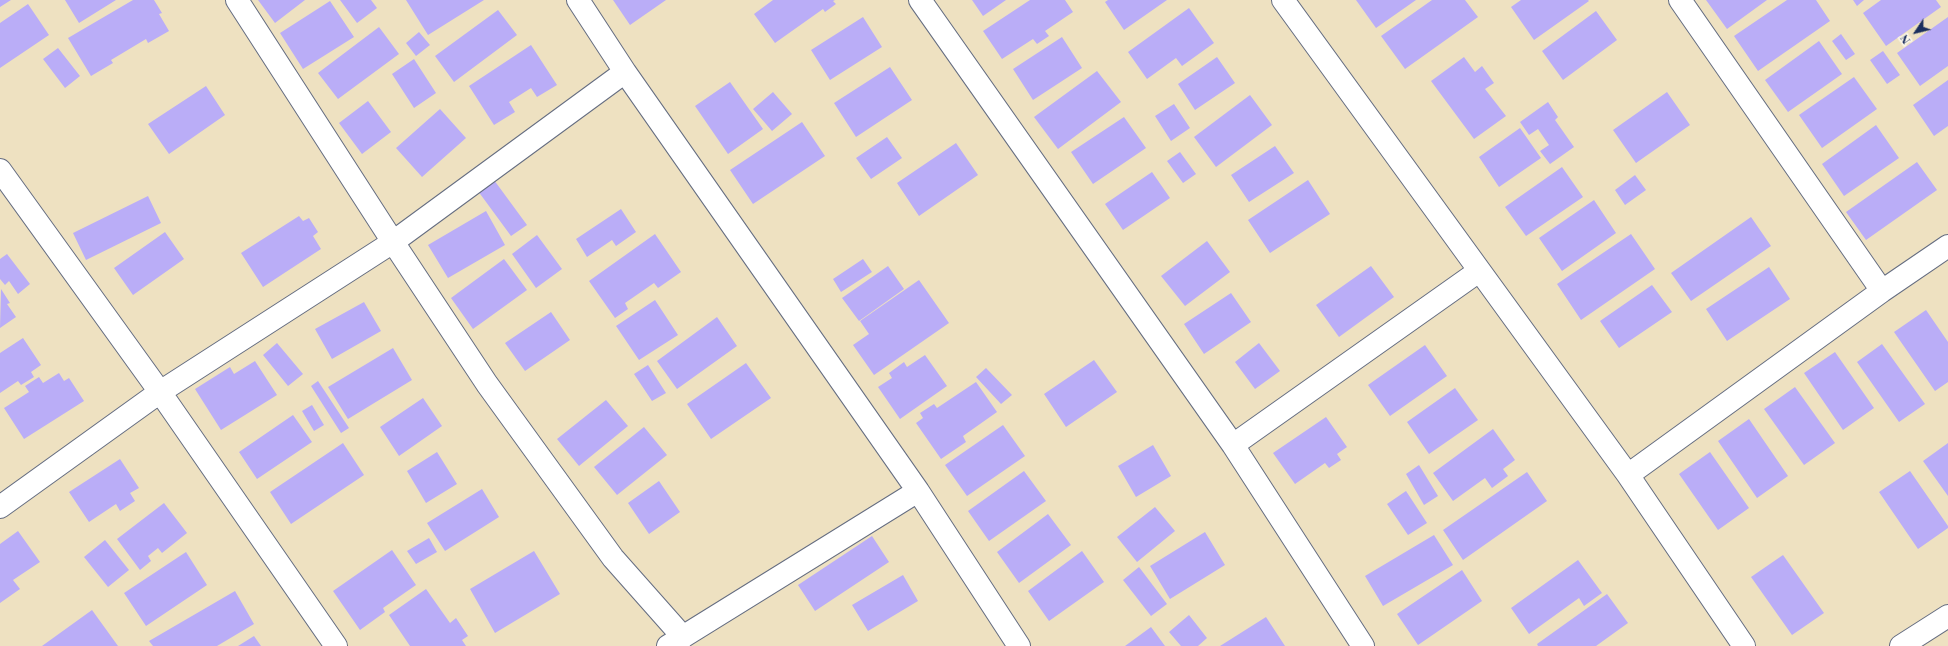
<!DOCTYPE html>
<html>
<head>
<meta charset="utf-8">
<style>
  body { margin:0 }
  #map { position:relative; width:1948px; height:646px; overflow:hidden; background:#eee1c1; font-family:"Libre Bodoni",serif }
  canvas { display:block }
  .north { position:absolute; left:1896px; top:12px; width:40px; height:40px; -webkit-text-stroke:3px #fbf7ec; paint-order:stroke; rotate:235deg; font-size:11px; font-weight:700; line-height:16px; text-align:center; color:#1b2f5e }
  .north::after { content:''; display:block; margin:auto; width:14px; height:18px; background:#1b2f5e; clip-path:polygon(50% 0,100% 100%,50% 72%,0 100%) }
</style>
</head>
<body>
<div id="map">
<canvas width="1948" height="646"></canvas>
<div class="north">N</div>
</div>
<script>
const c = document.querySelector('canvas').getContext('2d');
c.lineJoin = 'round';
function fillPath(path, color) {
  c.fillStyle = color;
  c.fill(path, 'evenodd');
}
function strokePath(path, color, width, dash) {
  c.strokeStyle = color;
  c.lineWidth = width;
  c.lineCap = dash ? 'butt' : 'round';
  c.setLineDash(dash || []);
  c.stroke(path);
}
const building = new Path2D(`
  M0,0H11L0,7Z
  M65,0H116L79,23Z
  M133,0H154L162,13L159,14L169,31L148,43L146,39L111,60L113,63L91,76L68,38Z
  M258,0H305L275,23Z
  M340,0H371L377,8L357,23Z
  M406,0H484L428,35Z
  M613,0H666L630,25Z
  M773,0H835L833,1L836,4L825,12L823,9L775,43L754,14Z
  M972,0H1006L983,16Z
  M1030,0H1065L1073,12L1045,31L1049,36L1037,44L1033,39L1002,59L983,31Z
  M1108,0H1167L1124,30L1105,2Z
  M1356,0H1416L1376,28Z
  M1432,0H1465L1478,17L1405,69L1381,36Z
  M1521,0H1588L1589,1L1534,40L1511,7Z
  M1706,0H1767L1727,29Z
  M1787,0H1816L1830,21L1758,71L1734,36Z
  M1853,0H1864L1857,6Z
  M1881,0H1936L1941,7L1886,46L1863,13Z
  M330,1L354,37L303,69L280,33Z
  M28,4L49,35L0,68V23Z
  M1189,8L1214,43L1182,66L1176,58L1147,79L1128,52Z
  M498,10L517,35L454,82L435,56Z
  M1596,11L1617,40L1563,80L1542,51Z
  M863,17L882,47L830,80L811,50Z
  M1948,17V66L1920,86L1897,53Z
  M379,27L399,54L338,99L318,73Z
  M419,32L430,45L416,56L406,43Z
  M1841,34L1855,54L1846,60L1832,41Z
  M1062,37L1082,68L1033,100L1013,69Z
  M1819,41L1842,74L1788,112L1765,80Z
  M531,45L557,85L537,97L531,88L509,102L515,112L494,125L469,86Z
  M58,48L80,76L65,88L43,59Z
  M1883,51L1900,75L1887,84L1870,60Z
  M1217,57L1235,83L1195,110L1178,84Z
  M1464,57L1475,72L1482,66L1494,83L1485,89L1506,116L1474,139L1431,81Z
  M414,59L436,93L414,108L392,74Z
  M890,67L912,100L856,137L834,103Z
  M1097,71L1121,102L1058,149L1034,117Z
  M1854,77L1877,109L1822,148L1799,115Z
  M1948,80V126L1934,136L1913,105Z
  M730,82L763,129L728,154L695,106Z
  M206,86L225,115L169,154L148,124Z
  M773,92L792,114L772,131L753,109Z
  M1667,92L1690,125L1636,163L1613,130Z
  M1250,95L1272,125L1216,167L1194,137Z
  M368,101L391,132L362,154L339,123Z
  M1548,102L1558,117L1555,120L1574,147L1550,164L1540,151L1549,145L1538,129L1529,135L1520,122Z
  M1174,104L1190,128L1171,141L1155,116Z
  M440,109L466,138L422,177L396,148Z
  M1124,117L1146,148L1093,184L1071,152Z
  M802,122L825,156L753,204L730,170Z
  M1876,125L1899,158L1844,196L1822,164Z
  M1520,128L1541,158L1499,187L1479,157Z
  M887,137L902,158L871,179L856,158Z
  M956,143L978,175L919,216L897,183Z
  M1275,146L1294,173L1249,202L1231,175Z
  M1180,152L1196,174L1183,183L1167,161Z
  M1917,162L1937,190L1866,240L1846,212Z
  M1562,167L1583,197L1526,236L1505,207Z
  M1152,172L1170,198L1123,230L1105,204Z
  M1635,175L1646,190L1625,205L1615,190Z
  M494,180L527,225L511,236L478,191Z
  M1308,180L1330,214L1270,253L1248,220Z
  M148,196L161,223L86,260L73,233Z
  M1594,200L1616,233L1562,271L1539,238Z
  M621,209L636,232L616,246L612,240L587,257L576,239Z
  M486,211L505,245L448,278L428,245Z
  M299,216L303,221L309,218L318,232L313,236L321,249L263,287L241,253Z
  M1751,217L1771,246L1691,301L1671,273Z
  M165,232L184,259L133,295L114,268Z
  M655,234L681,272L658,288L654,283L625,303L628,309L615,318L589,281Z
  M1631,234L1655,269L1581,320L1557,284Z
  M537,235L562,269L536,288L512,254Z
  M1207,241L1230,272L1185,306L1161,276Z
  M7,254L30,284L18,294L9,281L5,285L0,279V259Z
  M504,259L527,290L473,329L451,298Z
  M863,259L872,272L841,292L833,279Z
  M888,266L904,289L859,321L842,298Z
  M1371,266L1394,297L1339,337L1316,305Z
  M1769,267L1790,299L1727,341L1706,309Z
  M919,280L949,323L874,375L853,345L869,334L860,321Z
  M1652,285L1672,312L1619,348L1600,321Z
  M1,289L10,303L7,304L16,317L0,328Z
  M1231,293L1251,322L1204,354L1184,324Z
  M655,300L678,335L639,360L616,326Z
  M364,302L381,331L332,359L315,329Z
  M1926,310L1948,342V382L1935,391L1894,332Z
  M551,312L570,340L525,371L505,343Z
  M717,317L737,346L677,389L657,361Z
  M23,338L41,365L31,372L34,377L21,385L18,381L0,393V353Z
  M277,343L303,374L288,386L263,355Z
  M1259,343L1280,371L1255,389L1235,362Z
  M1882,344L1925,404L1899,422L1857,362Z
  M1425,345L1447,376L1390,416L1368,385Z
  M393,348L412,380L348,419L328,387Z
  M1835,352L1874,408L1843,430L1804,373Z
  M925,355L947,386L900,419L878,387L892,378L889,373L904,362L907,367Z
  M1094,360L1117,392L1066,427L1044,394Z
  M255,361L277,395L221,430L195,389L230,367L234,374Z
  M746,363L771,398L711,439L687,404Z
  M648,365L666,393L652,401L634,374Z
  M986,368L1012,395L1001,404L976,377Z
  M59,373L64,381L69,378L84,401L24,439L4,408L29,392L25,386L39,377L43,383Z
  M318,381L349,428L341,433L311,386Z
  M976,382L997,412L963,436L966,442L941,459L916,423L923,418L920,413L934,404L937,408Z
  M1795,387L1835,443L1804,465L1764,409Z
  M1455,388L1478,420L1429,454L1407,422Z
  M423,398L442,426L399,456L380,427Z
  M606,400L628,426L579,466L557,439Z
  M312,405L324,425L314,431L302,411Z
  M293,415L312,442L257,479L239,452Z
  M1326,417L1347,447L1337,454L1341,460L1329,468L1325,463L1295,484L1273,453Z
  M1749,419L1788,476L1757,498L1718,441Z
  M1003,425L1025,456L967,496L945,465Z
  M644,427L667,455L617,495L594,467Z
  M1493,429L1515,460L1503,469L1508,476L1492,488L1485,478L1453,501L1433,473Z
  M343,443L364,475L291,524L270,492Z
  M1948,443V496L1923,461Z
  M1153,445L1171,476L1136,497L1118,466Z
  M437,452L457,484L426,503L407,471Z
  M1710,452L1749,508L1718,530L1679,474Z
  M120,459L139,488L130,493L135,501L120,511L116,504L89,522L69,492Z
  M1419,465L1438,496L1424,505L1406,474Z
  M1024,471L1046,501L989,541L968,511Z
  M1910,471L1948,526V528L1918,549L1879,492Z
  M1527,472L1547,501L1463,560L1443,530Z
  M659,481L680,512L649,534L628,503Z
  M482,489L499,517L445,551L427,523Z
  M1406,491L1427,523L1408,535L1387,504Z
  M164,503L187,533L162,553L158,548L148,556L151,561L140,570L117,539Z
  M1155,507L1175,531L1137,562L1117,537Z
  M1048,514L1071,545L1019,583L997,552Z
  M18,531L40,562L13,580L20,589L0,603V544Z
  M1205,532L1225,565L1170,599L1150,566Z
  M1434,535L1453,565L1383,606L1365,576Z
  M872,536L889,562L815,611L798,585Z
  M429,538L437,552L416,564L407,551Z
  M105,540L129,570L108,587L84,557Z
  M392,550L416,585L383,608L385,612L360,630L333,591Z
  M534,551L560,594L495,633L470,589Z
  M1082,551L1104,582L1049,621L1028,591Z
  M186,552L207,585L146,626L124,593Z
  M1783,555L1824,613L1792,635L1751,577Z
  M1578,560L1602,593L1584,606L1579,598L1529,634L1511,608Z
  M1139,567L1167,604L1151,616L1123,580Z
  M1462,570L1482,601L1418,645L1397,614Z
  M903,575L918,601L868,631L852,605Z
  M426,589L450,623L456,618L468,636L462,640L466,646H410L389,615Z
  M235,591L254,624L217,646H153L149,641Z
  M1607,594L1628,623L1596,646H1538L1537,644Z
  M92,610L118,646H42Z
  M1189,615L1207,638L1198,646H1181L1169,632Z
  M1266,617L1285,646H1220Z
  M1151,627L1165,646H1125Z
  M254,636L261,646H238Z`);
const street = new Path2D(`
  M237,0L393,242L487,384L613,558L683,637
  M578,0L625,72
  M920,0L1233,445
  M1283,0L1628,475L1744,646
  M1680,0L1882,291
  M0,170L160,392L336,646
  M1628,475L1882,291L1948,246
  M0,507L160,392L393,242L625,72L918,491L1019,646
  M668,646L918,491
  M1363,646L1233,445L1479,271
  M1901,646L1948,616`);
fillPath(building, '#baadf7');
strokePath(street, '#656d81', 24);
strokePath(street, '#fff', 22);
</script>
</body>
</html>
